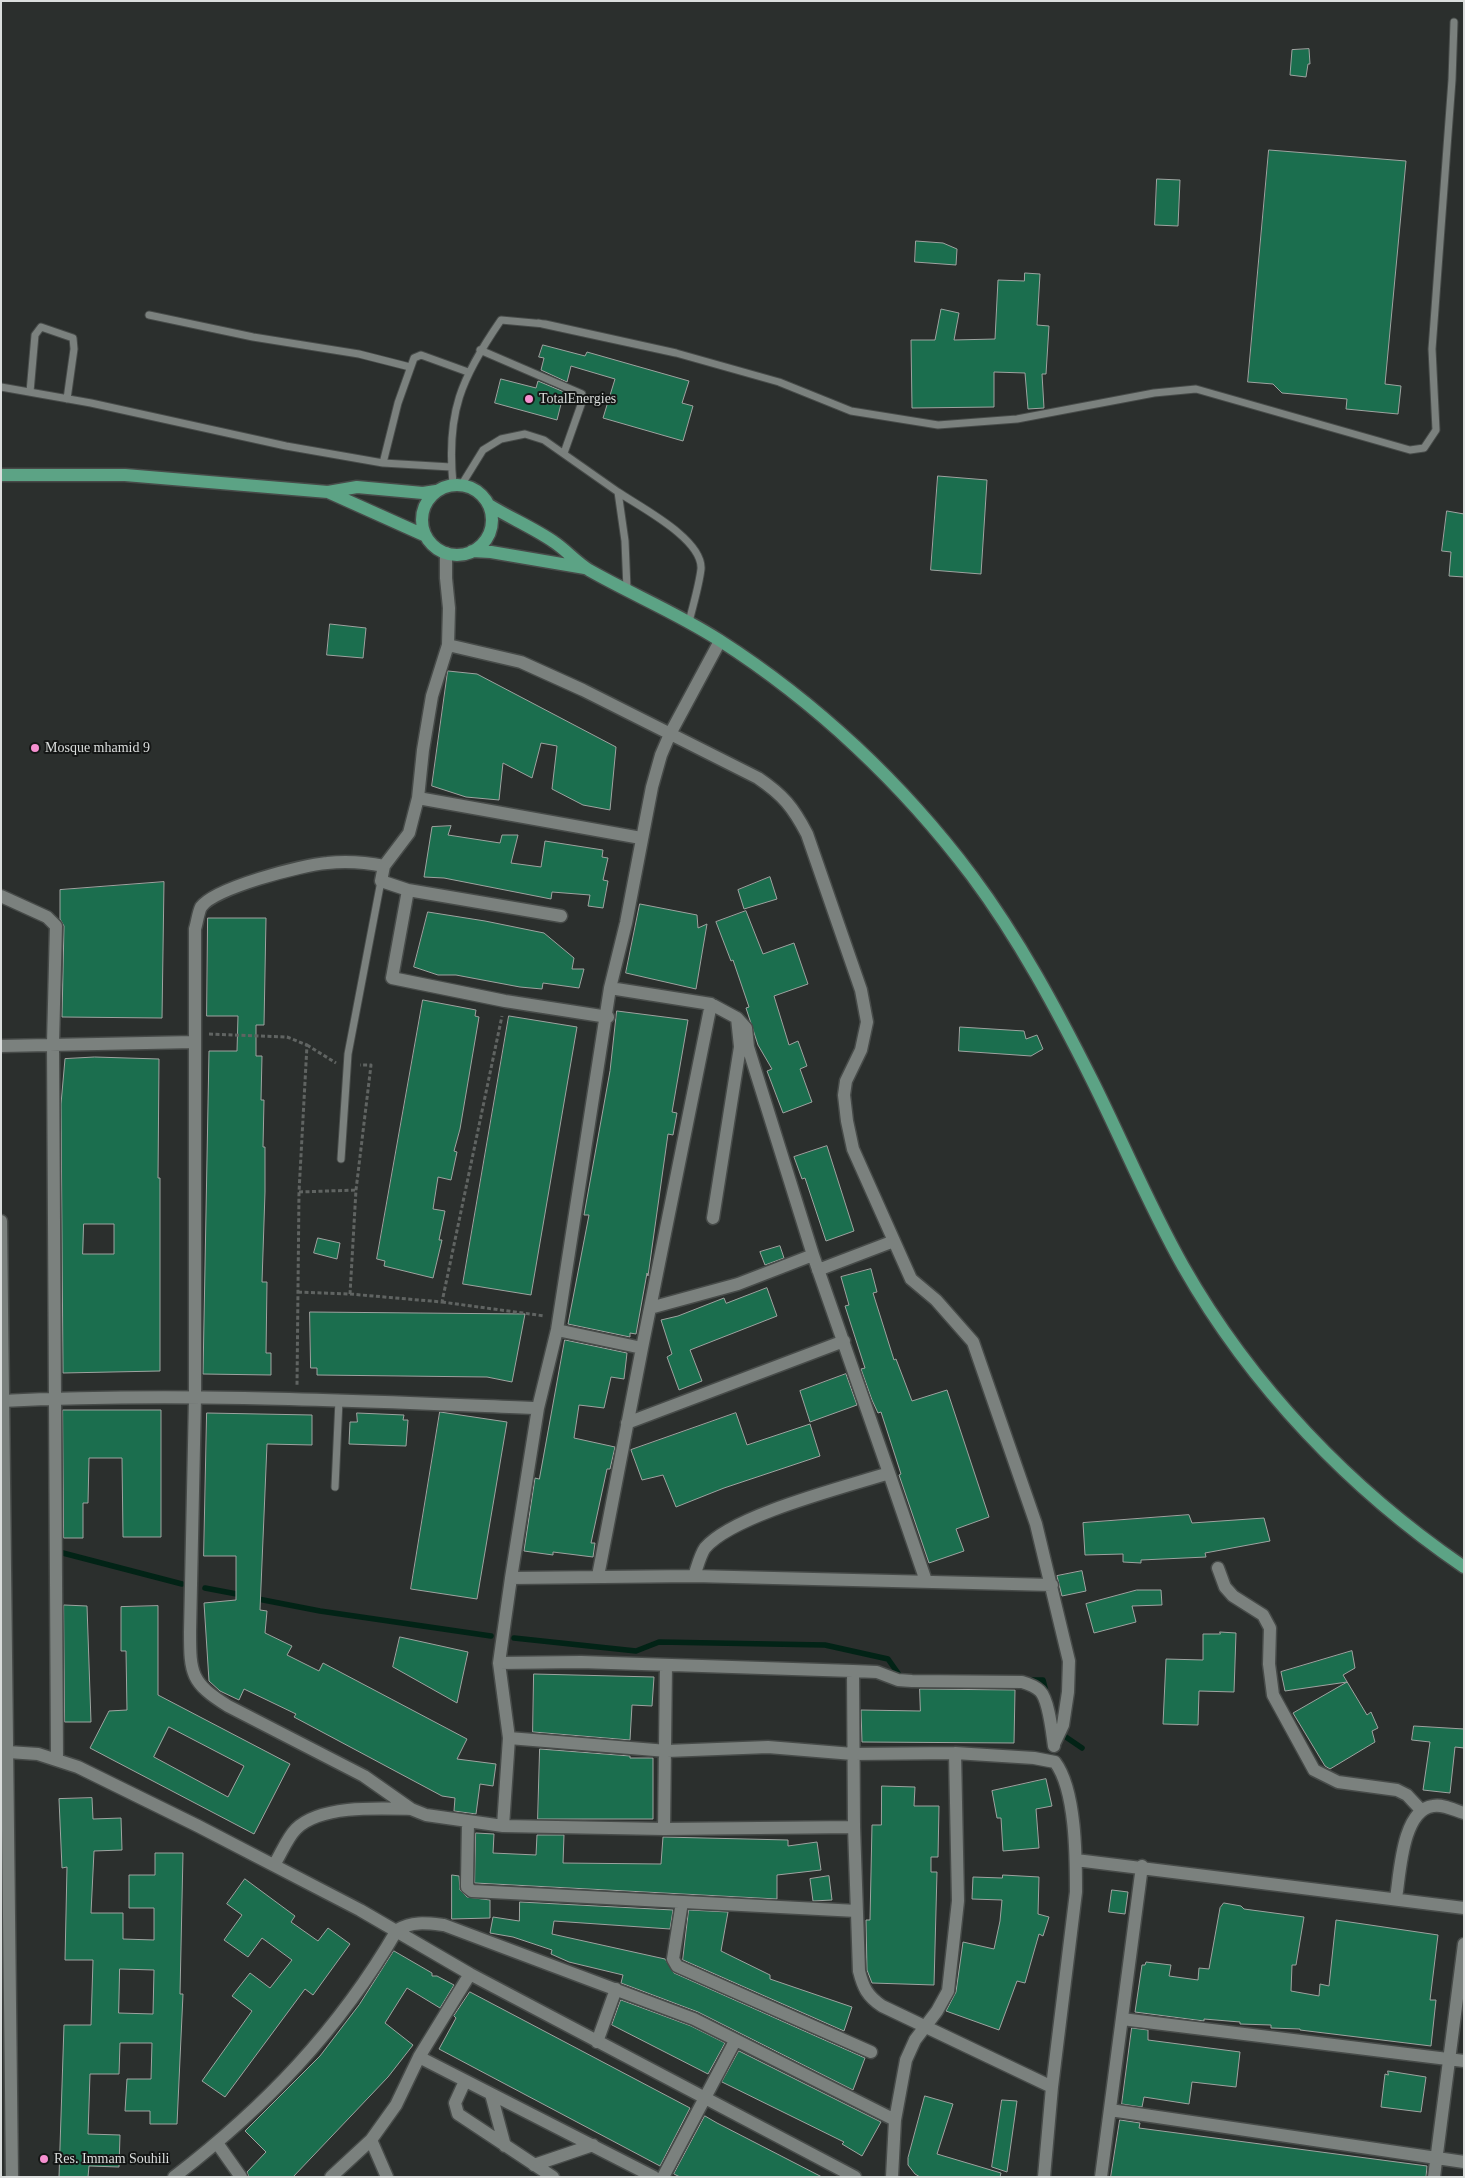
<!DOCTYPE html>
<html>
<head>
<meta charset="utf-8">
<style>
  body { margin:0 }
  #map { position:relative; width:1465px; height:2178px; overflow:hidden; background:#2b2f2d; font-family:"Times New Roman",serif }
  canvas { display:block }
  .frame { position:absolute; inset:0; border:2px solid #dbdedd; pointer-events:none }
</style>
</head>
<body>
<div id="map">
<canvas width="1465" height="2178"></canvas>
<div class="frame"></div>
</div>
<script>
const c = document.querySelector('canvas').getContext('2d');
c.lineJoin = 'round';
function strokePath(path, color, width, dash) {
  c.strokeStyle = color;
  c.lineWidth = width;
  c.lineCap = dash ? 'butt' : 'round';
  c.setLineDash(dash || []);
  c.stroke(path);
}
function fillPath(path, color) {
  c.fillStyle = color;
  c.fill(path, 'evenodd');
}
function label(font, color, halo, rows, align = 'center') {
  c.font = font + ' "Times New Roman",serif';
  c.lineWidth = 4;
  c.setLineDash([]);
  c.textBaseline = 'middle';
  c.strokeStyle = halo;
  c.fillStyle = color;
  for (const [text, x, y, turn = 0] of rows) {
    c.save();
    c.translate(x, y);
    c.rotate((+turn || 0) * Math.PI / 180);
    c.textAlign = isNaN(turn) ? turn : align;
    if (halo) c.strokeText(text, 0, 0);
    c.fillText(text, 0, 0);
    c.restore();
  }
}
const stream = new Path2D(`
  M59,1552L182,1584
  M205,1588L242,1595
  M253,1598L320,1611L491,1636
  M514,1638L636,1651L659,1642L825,1645L888,1659L900,1676
  M1030,1680H1043L1046,1692
  M1060,1733L1082,1748`);
const building = new Path2D(`
  M1309,49L1310,64H1308L1306,77L1290,75L1292,50Z
  M1269,150L1406,161L1385,384L1401,386L1398,414L1346,409L1347,399L1282,393L1273,384L1248,382Z
  M1157,179L1180,180L1178,226L1155,225Z
  M916,241L943,243L957,249L956,265L915,262Z
  M1025,273L1040,274L1037,325L1049,326L1046,374H1042L1044,408L1028,409L1025,373L994,372V407L912,408L911,340H935L941,309L959,313L954,340L995,339L998,280L1024,281Z
  M543,345L585,356L587,352L689,381L682,403L693,406L683,441L603,418L615,379L571,366L567,382L541,370L544,358L539,357Z
  M501,379L536,388L538,381L564,392L557,420L495,403Z
  M938,476L987,480L981,574L931,570Z
  M1447,511L1464,514V577L1449,576L1451,552L1442,551Z
  M330,624L366,628L363,658L327,655Z
  M448,671L477,674L616,747L610,810L583,805L552,789L557,746L541,743L532,778L503,763L499,800L466,797L432,786Z
  M451,826L448,835L500,843L502,835H518L511,863L541,867L545,841L603,850L602,857L608,858L603,880L608,881L603,908L588,906L590,895L552,892L551,899L444,878L424,877L432,827Z
  M770,877L777,899L744,909L738,890Z
  M164,882L162,1018L62,1017L64,926L60,919V890Z
  M640,904L697,915L698,928L707,924L696,989L626,973Z
  M746,911L763,954L794,943L808,984L774,996L789,1045L798,1041L807,1066L800,1069L812,1102L783,1113L767,1071L772,1069L758,1045L746,1008L749,1007L733,960L731,961L716,922Z
  M428,912L485,921L544,933L574,958L572,969H584L579,988L543,983L542,989L520,987L456,975H438L414,967Z
  M208,918H266L264,1025H256V1056H262L261,1100H264L263,1147H265V1192L262,1282H267L266,1353H271V1375L203,1374L209,1051H237L238,1016H207Z
  M423,1000L476,1010L475,1016L479,1017L460,1129L454,1151L457,1152L451,1180L438,1177L433,1209L445,1211L439,1240H442L433,1278L384,1266L385,1261L377,1259Z
  M617,1011L688,1020L672,1112L677,1113L673,1135L668,1134L648,1276L647,1273L636,1334L630,1333V1337L568,1324L589,1215H584L610,1071Z
  M509,1016L577,1027L531,1295L463,1284Z
  M960,1027L1024,1031L1026,1039L1037,1035L1043,1049L1031,1056L959,1051Z
  M95,1057L159,1059L158,1178H160V1371L63,1373L61,1104L65,1059ZM84,1224H114V1254H83Z
  M827,1146L854,1231L826,1241L805,1178L802,1179L794,1157Z
  M318,1238L340,1243L337,1259L314,1253Z
  M780,1246L784,1258L765,1265L760,1252Z
  M871,1269L877,1292L873,1293L894,1360L896,1359L912,1401L947,1390L989,1517L956,1529L964,1551L929,1563L899,1475L901,1474L881,1412L878,1413L872,1400L861,1369L865,1368L845,1306L849,1305L841,1277Z
  M767,1288L777,1316L690,1350L702,1381L679,1390L667,1357L672,1354L661,1320L678,1316L724,1298L726,1303Z
  M310,1312L525,1314L512,1382L487,1377L317,1375V1368H311Z
  M565,1340L627,1353L624,1379L611,1377L604,1408L579,1405L574,1438L615,1447L610,1469H607L591,1543H595L593,1557L553,1552V1555L524,1551L535,1478L539,1479Z
  M846,1374L857,1405L810,1422L800,1391Z
  M63,1410H161V1537H123L122,1458H89L88,1503H83V1538H64Z
  M440,1412L507,1422L477,1599L411,1589Z
  M207,1413L312,1415V1445L267,1444L260,1610L267,1611L265,1633L292,1646L287,1655L319,1671L323,1663L467,1739L457,1759L496,1764L493,1786L480,1784L476,1814L454,1811L455,1798L442,1796L294,1717L296,1714L244,1689L239,1700L220,1691L209,1681L204,1603L236,1600V1556H204Z
  M357,1413L404,1415L403,1420H408L406,1446L349,1444L350,1422H357Z
  M736,1413L747,1445L810,1424L820,1456L724,1488L676,1507L663,1475L642,1480L631,1450Z
  M1189,1515L1192,1523L1264,1518L1270,1541L1205,1553L1206,1557L1141,1560V1563L1123,1562V1554L1085,1555L1083,1523Z
  M1082,1571L1086,1591L1062,1596L1057,1576Z
  M1137,1590H1161L1162,1605L1132,1606L1136,1622L1094,1633L1086,1604Z
  M64,1605L87,1606L91,1722H65Z
  M158,1606V1695L290,1764L254,1834L90,1748L109,1711L127,1710L126,1651H121V1607ZM169,1727L244,1766L228,1797L154,1757Z
  M1220,1632L1236,1633L1234,1692L1199,1691L1198,1725L1163,1724L1166,1659L1203,1660V1634H1220Z
  M400,1637L468,1652L457,1703L393,1667Z
  M1352,1651L1355,1668L1343,1675L1367,1715L1371,1712L1378,1728L1372,1731L1375,1742L1330,1769L1325,1766L1293,1713L1347,1682L1285,1691L1281,1672Z
  M534,1674L654,1677L652,1706L632,1705L630,1740L533,1732Z
  M920,1689L1015,1690L1014,1743L862,1742L861,1710L920,1711Z
  M1414,1726L1464,1729V1748L1455,1747L1450,1793L1423,1790L1430,1742L1412,1740Z
  M540,1749L630,1756V1758H653V1819H538Z
  M1046,1779L1052,1806L1036,1809L1039,1848L1003,1851L1001,1818H997L992,1791Z
  M882,1786L915,1787L914,1806H939L938,1857H931V1872H937L934,1985L872,1983L867,1970L866,1920H870L872,1825H881Z
  M92,1798L93,1819L121,1818L122,1850L94,1851L91,1913H123V1939L154,1940V1908H129V1875H155V1853H183L180,1994H183L177,2124H150V2111H125L127,2079H151L152,2043H120L119,2074H90L88,2134L120,2135L119,2167L89,2166L88,2177H59L64,2025H91L93,1960H65L67,1867L62,1868L59,1799ZM120,1969L154,1970L153,2014L119,2013Z
  M476,1833L494,1834L493,1853L536,1855L537,1835H564L563,1863L661,1864L663,1837L788,1840V1846L817,1842L821,1870L777,1875V1899L475,1883Z
  M452,1875L459,1876L460,1890L467,1897L490,1900V1918L452,1919Z
  M1003,1875L1039,1877L1038,1914L1049,1917L1043,1936L1039,1934L1025,1983L1017,1981L999,2030L946,2011L956,1992L963,1942L994,1949L1000,1921L1002,1900L972,1899L973,1877L1002,1878Z
  M829,1876L832,1900L813,1901L810,1879Z
  M245,1879L295,1916L291,1922L318,1941L328,1928L350,1944L313,1995L305,1989L225,2097L202,2081L252,2011L232,1996L250,1973L270,1988L292,1960L262,1938L248,1957L224,1940L242,1915L227,1904Z
  M1112,1890L1128,1892L1125,1914L1109,1912Z
  M520,1902L673,1910L670,1929L554,1921L552,1934L665,1959L674,1973L865,2058L853,2090L698,2012L621,1983L623,1975L569,1962L551,1954L552,1950L513,1937L490,1933L493,1917L519,1921Z
  M1224,1903L1241,1906L1244,1909L1304,1917L1296,1965H1292L1291,1991L1319,1996L1320,1984L1329,1986L1336,1920L1438,1935L1430,2000H1436L1431,2046L1300,2030V2029L1271,2028V2025L1240,2024V2022L1204,2019V2021L1135,2012L1142,1965H1145L1146,1962L1171,1965L1169,1976L1198,1980L1199,1968L1209,1969L1220,1908Z
  M689,1910L728,1912L721,1951L770,1975V1979L852,2007L844,2031L683,1960Z
  M394,1951L432,1973V1976H437L454,1985L440,2008L407,1988L385,2023L413,2045L388,2077L293,2177H249L247,2172L266,2152L245,2131L320,2056L359,2005Z
  M470,1992L690,2108L660,2166L439,2049L456,2018L454,2016Z
  M621,2000L691,2026L725,2043L708,2074L612,2025Z
  M1132,2028L1148,2030V2040L1240,2052L1236,2087L1192,2082L1189,2104L1144,2097L1142,2107L1122,2104Z
  M739,2051L881,2122L862,2156L842,2144L844,2142L722,2082Z
  M1388,2071L1426,2077L1421,2112L1381,2107L1385,2074L1388,2075Z
  M925,2096L953,2104L937,2154L1001,2173L1000,2177H920L915,2174L908,2165V2158Z
  M1002,2100L1017,2101L1007,2172L992,2167Z
  M705,2116L717,2123L822,2177H680L674,2174Z
  M1120,2120L1140,2123L1139,2128L1427,2166L1426,2177H1111Z`);
const path = new Path2D(`
  M209,1034L287,1037L307,1045L299,1192L297,1386
  M307,1045L336,1063
  M299,1192L356,1190
  M298,1292L350,1294L356,1190L371,1065H360
  M350,1294L442,1302L502,1016
  M442,1302L545,1316`);
const lane = new Path2D(`
  M149,315L253,337L359,354L410,367
  M480,350L582,394V402L564,453
  M676,353L779,382L851,411L938,425L1017,419L1154,393L1196,389L1410,450L1424,448L1436,430L1432,349L1452,80L1454,22
  M1,387L91,403L286,446L383,463L451,467
  M30,392L35,335L41,327L73,338L74,349L67,399
  M383,463L398,403L414,358L421,355L468,372
  M453,484C446,413 461,378 501,320L545,324L676,353L538,323
  M462,484L483,450L501,439L525,434L544,440L618,492L625,541L627,589
  M618,492C640,507 703,539 701,569C699,586 693,605 689,622
  M341,1159L348,1054L381,881
  M335,1487L339,1400`);
const street = new Path2D(`
  M446,553V578L449,608L448,645L432,696L423,750L418,798L409,833L384,866C364,862 346,861 327,863C302,865 214,888 201,907C198,913 197,923 195,929V1398L190,1632C190,1674 191,1683 228,1706L364,1776L411,1809L426,1815L503,1826L664,1829L854,1827
  M720,641L670,734L661,755L652,787L626,923L610,988L557,1330L538,1408L511,1578L694,1576L1052,1585
  M448,645L521,662L583,690L758,778C783,795 793,807 807,834L861,990L867,1022L861,1050L846,1081L844,1095L847,1121L853,1149L911,1279L936,1300L973,1342L1036,1524L1069,1661L1068,1692L1063,1725L1054,1744
  M418,798L641,838
  M384,866L381,881L408,890L561,916
  M408,890L392,978L505,1001L608,1017
  M1,896L47,917L56,926L53,1043L57,1759
  M610,988L711,1004L737,1018L740,1047L713,1218
  M737,1018L746,1028L748,1047L813,1255L889,1473
  M1,1046L194,1042
  M818,1270L894,1241
  M650,1308L738,1284L813,1255
  M557,1330L642,1348L598,1576
  M642,1348L711,1004
  M2,1401C181,1392 360,1401 538,1408
  M627,1423L844,1341
  M1218,1568L1225,1587L1233,1596L1263,1615L1270,1628L1269,1664L1273,1695L1314,1770L1338,1782L1397,1790L1407,1795L1421,1810
  M694,1576C697,1568 700,1555 705,1548C733,1515 845,1487 889,1473L926,1581
  M499,1663L581,1662L853,1671L877,1672L898,1680L912,1681L1022,1682C1029,1684 1035,1686 1040,1691C1049,1700 1052,1733 1054,1746
  M853,1671L854,1827L859,1971C863,1987 867,1996 882,2006L1052,2087
  M509,1738L499,1663L511,1578
  M8,1752L38,1754L78,1767L198,1826L360,1910L470,1974L855,2177
  M468,1822L467,1882V1887L472,1891L857,1911
  M503,1826L509,1738L667,1751L768,1747L853,1754L955,1753L1034,1758L1055,1762C1076,1790 1076,1857 1076,1892L1052,2087L1044,2177
  M664,1829L666,1665
  M1076,1860L1464,1908
  M274,1865C281,1854 287,1838 296,1829C320,1805 379,1808 411,1809
  M1396,1898C1400,1874 1402,1810 1433,1806C1443,1804 1454,1810 1464,1813
  M682,1902L673,1959L677,1966L871,2052
  M1122,2019L1464,2061
  M597,2042L616,1989
  M419,2057L654,2177
  M465,2081L455,2103L458,2114L553,2177
  M491,2094L505,2146
  M1110,2110L1464,2162
  M371,2140L387,2177
  M217,2143L241,2177
  M534,2165L593,2145
  M174,2177C265,2107 339,2030 397,1930C413,1921 426,1923 444,1925L694,2019L895,2120
  M331,2177L371,2140L396,2105L419,2057L470,1974
  M663,2177L735,2041
  M892,2177L895,2120L906,2060L915,2040L937,2011L948,1991L958,1901L955,1753
  M1101,2177L1142,1866
  M1434,2177L1464,1944`);
const secondary = new Path2D(`
  M1,1221L12,2177`);
const primary = new Path2D(`
  M1,475H125L328,492L357,487L423,493L436,491
  M422 520a35 35 0 1 1 70 0a35 35 0 1 1-70 0Z
  M328,492L426,536
  M489,505C510,518 534,528 554,542C566,550 576,562 589,570C631,594 677,613 719,640C816,702 903,784 972,876C1019,939 1057,1010 1092,1080C1123,1142 1149,1206 1183,1266C1251,1386 1351,1490 1464,1567
  M472,551L491,552L585,568`);
const markers = [
  [529,399,5,"#f690d0"],
  [35,748,5,"#f690d0"],
  [44,2159,5,"#f690d0"]
];
const poiNames = [
  ["TotalEnergies",539,399],
  ["Mosque mhamid 9",45,748],
  ["Res. Immam Souhili",54,2159]
];
strokePath(stream, '#022316', 5.5);
fillPath(building, '#1b6e4e');
strokePath(building, '#9ea3a0', 1);
strokePath(lane, '#474b49', 9);
strokePath(street, '#474b49', 15);
strokePath(secondary, '#474b49', 15);
strokePath(primary, '#474b49', 15);
strokePath(path, '#606462', 3, [4, 2.5]);
strokePath(lane, '#7b817e', 7);
strokePath(street, '#7b817e', 12);
strokePath(secondary, '#7b817e', 12);
strokePath(primary, '#5ca385', 12);
for (const [x, y, r, color] of markers) {
  const dot = new Path2D();
  dot.arc(x, y, r, 0, 2 * Math.PI);
  c.fillStyle = color;
  c.fill(dot);
  strokePath(dot, '#151716', 2);
}
label('14px', '#dbdedd', '#151716', poiNames, 'left');
</script>
</body>
</html>
